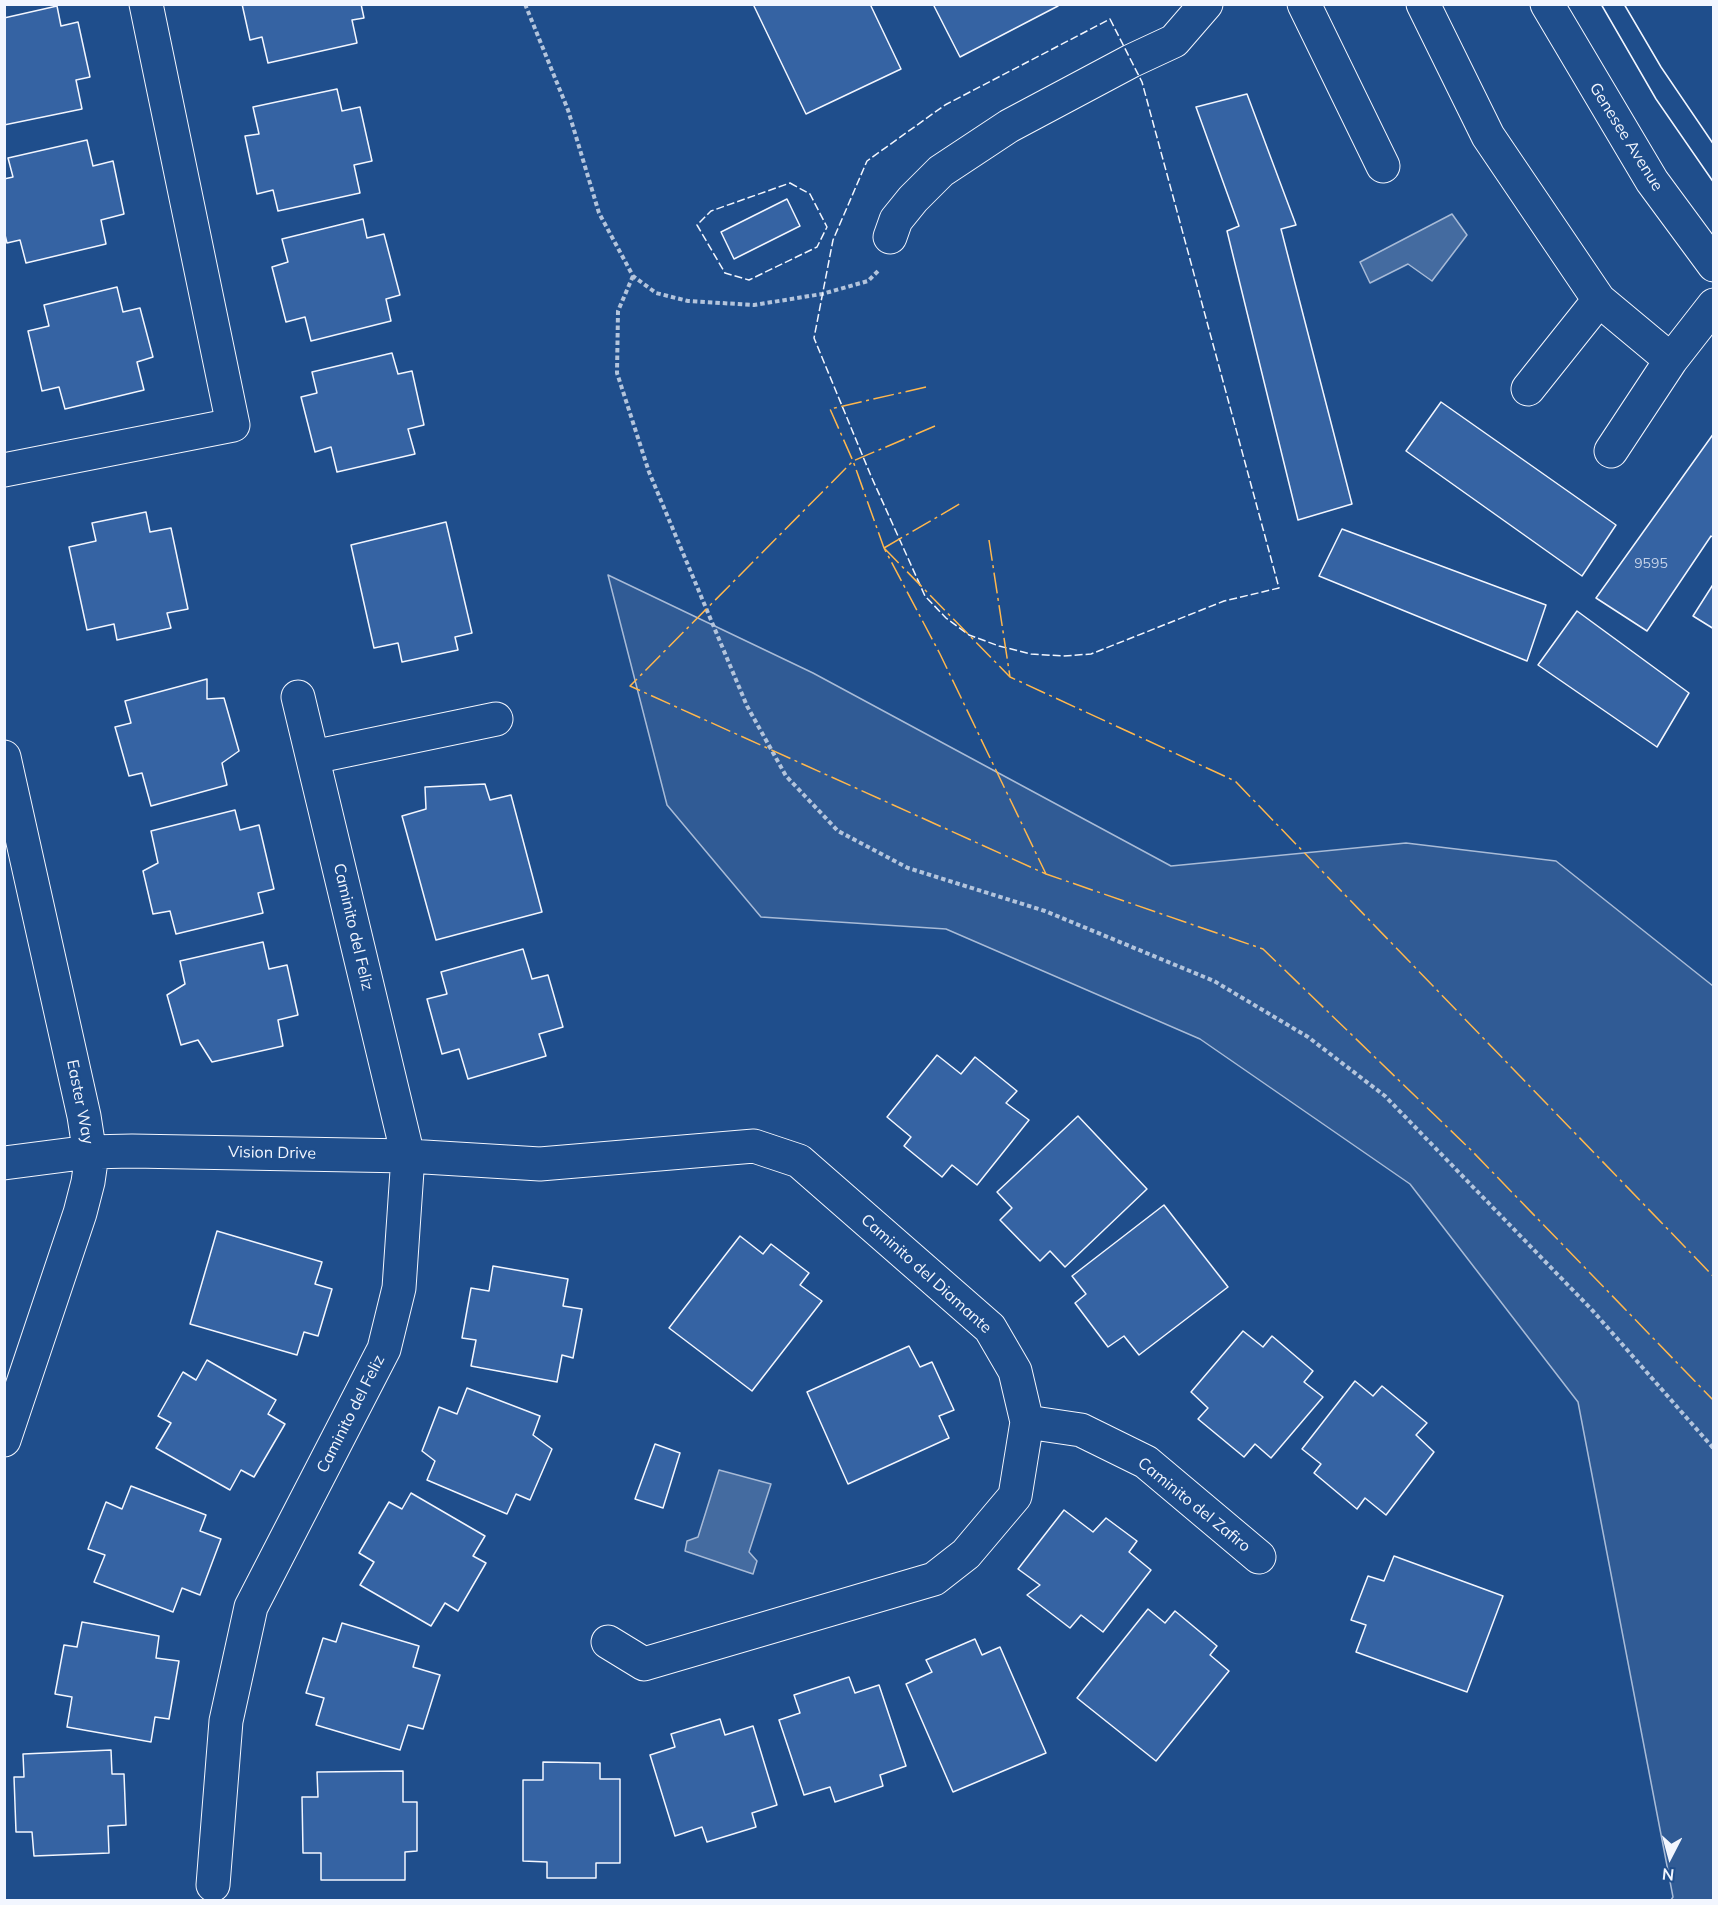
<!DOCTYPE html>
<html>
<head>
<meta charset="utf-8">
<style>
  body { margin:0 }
  #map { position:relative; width:1718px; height:1905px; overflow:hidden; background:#1f4e8c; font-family:Mulish,sans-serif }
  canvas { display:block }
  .frame { position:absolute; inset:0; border:6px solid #f2f6ff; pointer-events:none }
  .north { position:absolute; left:1640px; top:1827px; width:60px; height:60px; -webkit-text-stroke:4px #1f4e8c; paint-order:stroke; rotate:186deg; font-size:16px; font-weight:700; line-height:24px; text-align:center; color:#f2f6ff }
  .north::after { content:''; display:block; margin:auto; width:21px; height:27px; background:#f2f6ff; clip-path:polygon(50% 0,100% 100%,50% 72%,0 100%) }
</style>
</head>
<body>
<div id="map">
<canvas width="1718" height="1905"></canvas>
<div class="frame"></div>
<div class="north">N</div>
</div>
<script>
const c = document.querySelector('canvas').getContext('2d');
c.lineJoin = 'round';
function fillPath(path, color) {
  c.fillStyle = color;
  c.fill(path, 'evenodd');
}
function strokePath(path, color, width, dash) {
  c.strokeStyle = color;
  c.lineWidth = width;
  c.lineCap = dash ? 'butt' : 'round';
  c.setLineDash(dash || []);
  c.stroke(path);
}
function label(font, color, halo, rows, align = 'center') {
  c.font = font + ' Mulish,sans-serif';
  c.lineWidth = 4.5;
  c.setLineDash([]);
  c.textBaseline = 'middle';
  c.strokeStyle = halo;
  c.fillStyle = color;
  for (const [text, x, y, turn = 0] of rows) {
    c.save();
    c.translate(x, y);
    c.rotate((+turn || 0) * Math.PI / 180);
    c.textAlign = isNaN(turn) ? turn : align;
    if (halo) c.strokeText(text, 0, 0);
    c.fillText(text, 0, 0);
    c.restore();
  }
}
const built = new Path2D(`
  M608,575L813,673L1171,866L1406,843L1556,861L1713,986V1900H1671L1673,1897L1578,1402L1410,1184L1200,1039L946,929L761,917L667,805Z`);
const water = new Path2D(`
  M1452,214L1467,235L1432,281L1408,264L1370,283L1360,262Z
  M719,1470L771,1484L749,1552L757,1561L753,1574L685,1551L687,1541L698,1537Z`);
const building = new Path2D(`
  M242,4H361L364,18L352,20L357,43L268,63L262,37L250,40Z
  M753,4H870L901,69L806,114Z
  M933,4H1057L1058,6L960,57Z
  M57,6L61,26L78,22L90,77L76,80L82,109L4,125V18Z
  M337,89L342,111L360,107L372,161L354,165L360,193L278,211L273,190L257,194L245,136L259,134L253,107Z
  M1247,94L1296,225L1281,229L1352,504L1298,520L1227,231L1239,226L1196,107Z
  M87,140L93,166L113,161L124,214L101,220L106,244L26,263L20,240L7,243L4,231V179L13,177L8,158Z
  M787,199L800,226L734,259L721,232Z
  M363,219L367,238L384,234L400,295L386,299L391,321L311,341L305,317L286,322L272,267L288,262L282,239Z
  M117,287L123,312L140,308L153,357L137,362L144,390L65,409L59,387L42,391L28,331L49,326L44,305Z
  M392,353L398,374L412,371L424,425L408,429L415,454L337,472L331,447L315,452L301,397L317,393L312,372Z
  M1441,402L1616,525L1582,576L1406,451Z
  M1714,433V538L1711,536L1647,631L1596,598Z
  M146,512L150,532L171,528L188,609L167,613L171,628L117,640L114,624L87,630L69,547L96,541L92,523Z
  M446,522L472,633L455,637L458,650L402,662L398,643L374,648L351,545Z
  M1342,529L1546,605L1527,661L1319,576Z
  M1714,583V629L1693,616Z
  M1577,611L1689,693L1657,747L1538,665Z
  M207,679V699L224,698L239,751L222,763L227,785L151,806L142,773L129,776L115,727L131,723L125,701Z
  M485,784L490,800L511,795L542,912L436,940L402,816L426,809L425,787Z
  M235,810L240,830L259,825L274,889L258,893L263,913L176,934L170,911L153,914L143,871L158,863L151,831Z
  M263,942L269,969L287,965L298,1015L278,1020L283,1046L212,1062L198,1040L181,1045L167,995L185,984L180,961Z
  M523,949L532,979L548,975L563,1027L539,1034L546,1056L468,1079L459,1049L442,1054L427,999L447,994L441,972Z
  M937,1055L961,1074L975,1057L1017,1091L1006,1103L1029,1120L977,1185L952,1165L942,1177L904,1146L911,1137L887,1117Z
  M1078,1116L1147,1189L1065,1267L1050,1251L1040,1261L1000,1220L1012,1208L997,1192Z
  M1164,1205L1228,1287L1139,1355L1124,1336L1108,1347L1075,1303L1086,1294L1072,1276Z
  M217,1231L322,1262L315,1284L332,1289L318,1336L304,1332L297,1355L190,1324Z
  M740,1236L763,1254L771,1244L809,1273L800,1285L822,1301L752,1391L669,1328Z
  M493,1266L568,1279L563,1306L582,1309L573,1358L562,1355L557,1382L471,1366L476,1340L462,1338L471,1288L489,1291Z
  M1243,1331L1263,1347L1272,1336L1313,1371L1304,1382L1323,1397L1271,1458L1255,1444L1244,1457L1198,1419L1208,1408L1191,1392Z
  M909,1346L920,1367L932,1362L954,1410L939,1416L949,1438L848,1484L807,1392Z
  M207,1360L276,1400L268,1414L285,1424L254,1477L241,1470L230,1490L156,1448L171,1423L158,1416L183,1372L196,1380Z
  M1355,1381L1373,1396L1382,1386L1427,1423L1416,1435L1434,1452L1386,1515L1365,1498L1357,1509L1314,1473L1321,1464L1302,1449Z
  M467,1388L540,1416L533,1435L552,1449L530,1500L516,1494L507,1514L427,1480L435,1461L422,1451L439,1407L457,1414Z
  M655,1444L680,1453L663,1508L635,1499Z
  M131,1486L206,1515L200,1531L221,1539L200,1595L182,1588L173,1612L94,1582L105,1555L88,1549L106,1502L122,1509Z
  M411,1493L485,1536L473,1556L486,1563L458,1611L445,1603L431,1626L360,1585L374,1562L359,1553L389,1502L402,1509Z
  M1064,1510L1093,1532L1106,1518L1137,1541L1129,1552L1151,1570L1103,1632L1081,1615L1070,1628L1027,1595L1040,1585L1018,1569Z
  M1394,1556L1503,1596L1467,1692L1356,1652L1366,1625L1351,1620L1368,1576L1384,1581Z
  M1148,1609L1165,1623L1175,1611L1217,1646L1210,1655L1229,1671L1156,1761L1077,1698Z
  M82,1622L159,1636L156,1658L179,1661L169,1719L155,1717L151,1742L67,1727L72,1697L55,1694L64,1645L77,1647Z
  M342,1623L419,1646L413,1667L440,1675L423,1729L408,1725L400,1750L316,1725L324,1698L306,1693L323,1638L336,1642Z
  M975,1639L982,1655L1000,1647L1046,1753L953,1792L906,1684L932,1672L926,1660Z
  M849,1677L855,1693L879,1685L906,1766L880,1775L883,1786L835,1802L830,1787L804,1795L779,1720L800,1713L794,1695Z
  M720,1719L725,1735L753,1726L777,1805L752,1813L756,1827L707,1842L702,1827L675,1836L650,1755L675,1747L671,1734Z
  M111,1750L112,1774H124L126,1825L108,1826L109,1853L34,1856L32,1832H16L14,1777H24L23,1754Z
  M543,1762L600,1763V1779H620V1863H596V1878H547V1862L523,1861V1780H543Z
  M403,1771V1802H417V1851L405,1852V1880H321V1853H303L302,1797H318L317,1772Z`);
const path = new Path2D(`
  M525,4L568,110L599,213L633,276L656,293L688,301L754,305L822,294L868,281L878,271
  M633,276L618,311L617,373L649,472L747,706L786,776L838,831L908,868L1045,911L1214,981L1308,1037L1385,1096L1593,1311L1714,1449`);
const minor = new Path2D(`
  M1304,4L1383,166
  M1423,4L1488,136L1599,300L1671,360L1714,305
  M890,237L896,220L913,199L941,171L1009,126L1131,61L1174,41L1206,4
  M1528,389L1599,300
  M1611,451L1671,360
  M4,470L233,425L146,4
  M4,757L84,1116L91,1161L88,1182L80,1213L4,1440
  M313,757L496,719
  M4,1163L89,1152L132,1151L408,1156L540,1164L754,1146L799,1161L990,1328L1015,1371L1027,1422L1015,1496L966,1554L934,1579L644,1664L608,1642
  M1027,1422L1081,1430L1146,1462L1259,1557
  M213,1885L226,1721L251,1607L384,1349L399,1288L408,1156L298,697`);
const major = new Path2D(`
  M1547,4L1652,181L1714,265`);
const tram = new Path2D(`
  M1601,4L1656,99L1714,183
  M1624,4L1661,67L1714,145`);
const fence = new Path2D(`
  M1110,19L1142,82L1279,588L1224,601L1091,654L1063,656L1031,654L999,646L969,635L946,618L925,596L871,476L814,338L833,240L867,161L945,105Z
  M790,183L810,194L827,227L817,247L749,280L725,273L697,225L711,211Z`);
const power = new Path2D(`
  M926,387L830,409L853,461L884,548L940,654L1046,874
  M935,426L853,461L630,686L1046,874L1263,949L1472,1151L1714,1401
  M989,540L1010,677
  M884,548L1010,677L1235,781L1714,1277
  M884,548L963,502`);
const numberNames = [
  ["9595",1651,564]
];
const streetNames = [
  ["Genesee Avenue",1626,137,58],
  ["Caminito del Feliz",353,927,77],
  ["Easter Way",80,1102,79],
  ["Vision Drive",272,1153,1],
  ["Caminito del Diamante",926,1274,42],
  ["Caminito del Feliz",351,1414,-63],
  ["Caminito del Zafiro",1194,1505,39]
];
fillPath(built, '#305b95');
strokePath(built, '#a8bbd7', 1.5);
fillPath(water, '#446ba0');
strokePath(water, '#a8bbd7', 1.5);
fillPath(building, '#3563a3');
strokePath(building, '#f2f6ff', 1.5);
strokePath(minor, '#f2f6ff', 35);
strokePath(major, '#f2f6ff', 35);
strokePath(path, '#b3c4dc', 4, [4.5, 3]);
strokePath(minor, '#1f4e8c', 33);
strokePath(major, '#1f4e8c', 33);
strokePath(tram, '#f2f6ff', 1.5);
strokePath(fence, '#f2f6ff', 1.5, [8, 3]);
strokePath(power, '#ffb74d', 1.5, [21, 4.5, 3, 4.5]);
label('14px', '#c3d1e8', null, numberNames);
label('16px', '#f2f6ff', '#1f4e8c', streetNames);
</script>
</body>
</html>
